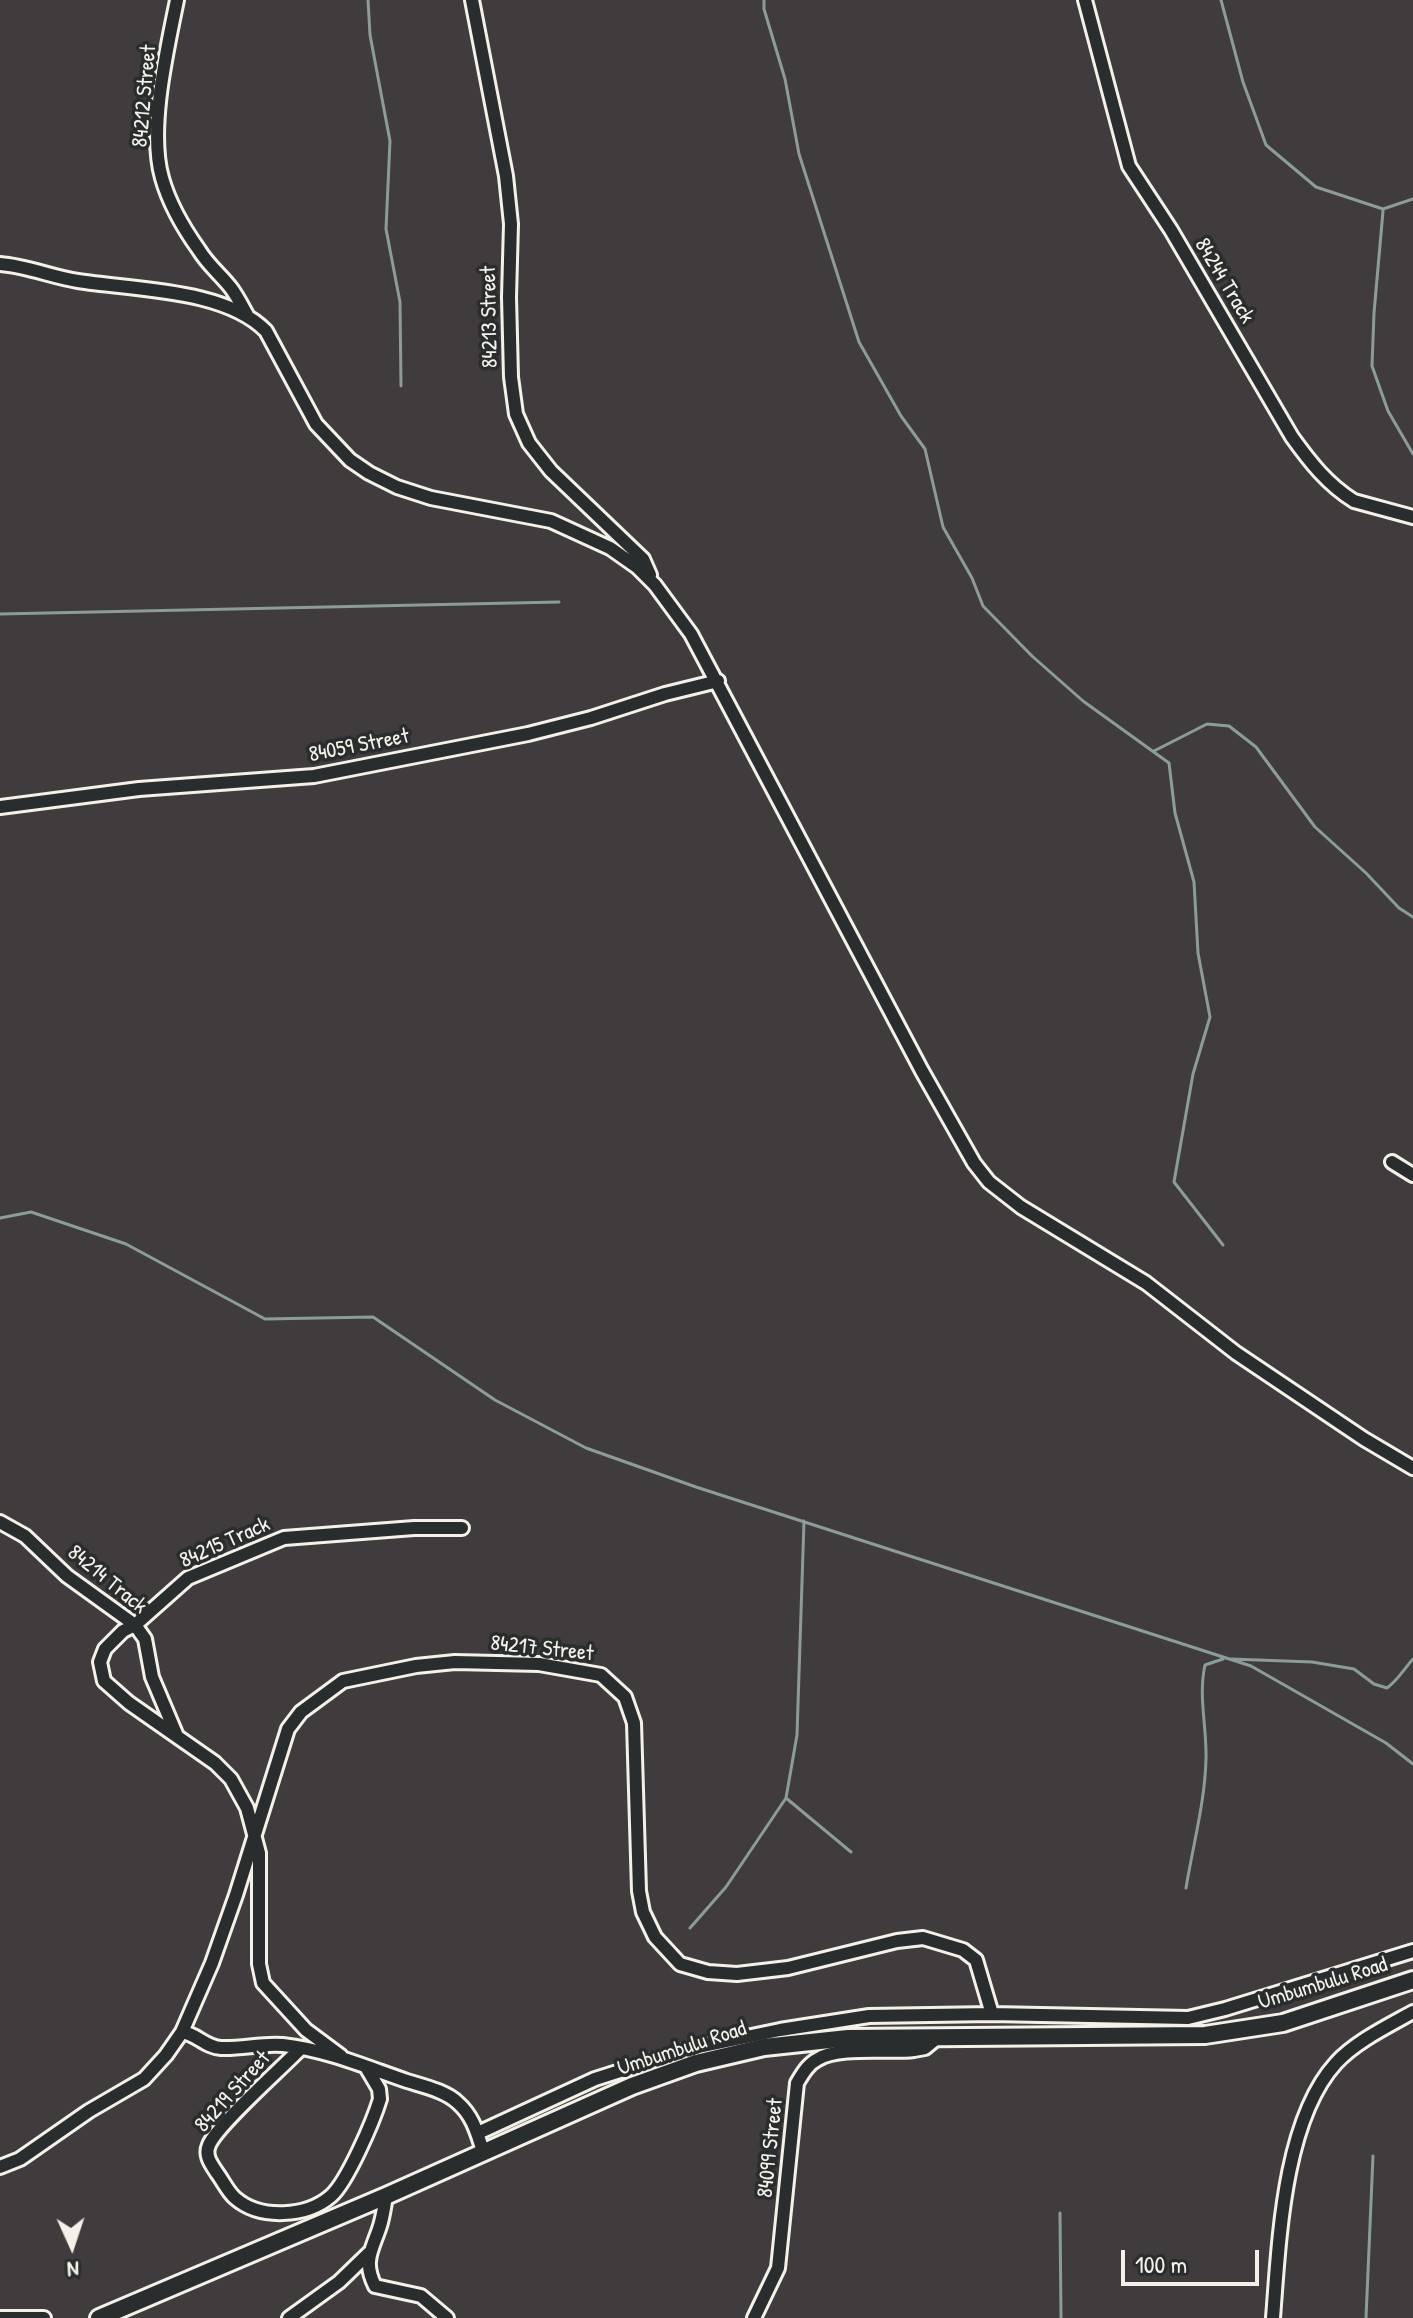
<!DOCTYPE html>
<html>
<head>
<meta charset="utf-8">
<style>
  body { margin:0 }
  #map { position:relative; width:1413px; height:2318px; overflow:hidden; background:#403c3d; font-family:"Patrick Hand",sans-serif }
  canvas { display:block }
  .north { position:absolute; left:32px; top:2206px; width:80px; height:80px; -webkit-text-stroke:6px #2a2d2e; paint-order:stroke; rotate:177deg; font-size:22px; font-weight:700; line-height:32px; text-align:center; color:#f4f1e8 }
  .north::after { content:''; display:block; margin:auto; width:28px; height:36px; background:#f4f1e8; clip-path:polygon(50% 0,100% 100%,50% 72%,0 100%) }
  .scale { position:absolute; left:1121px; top:2250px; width:138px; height:36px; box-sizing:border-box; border:4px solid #f4f1e8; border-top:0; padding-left:10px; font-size:24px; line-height:28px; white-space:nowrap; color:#f4f1e8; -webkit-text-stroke:6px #2a2d2e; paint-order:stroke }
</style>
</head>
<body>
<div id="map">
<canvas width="1413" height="2318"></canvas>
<div class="north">N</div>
<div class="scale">100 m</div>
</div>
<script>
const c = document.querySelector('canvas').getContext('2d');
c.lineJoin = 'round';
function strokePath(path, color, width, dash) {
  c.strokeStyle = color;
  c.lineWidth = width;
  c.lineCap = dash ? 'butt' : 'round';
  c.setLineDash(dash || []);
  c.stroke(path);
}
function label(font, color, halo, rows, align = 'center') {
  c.font = font + ' "Patrick Hand",sans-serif';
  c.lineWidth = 7;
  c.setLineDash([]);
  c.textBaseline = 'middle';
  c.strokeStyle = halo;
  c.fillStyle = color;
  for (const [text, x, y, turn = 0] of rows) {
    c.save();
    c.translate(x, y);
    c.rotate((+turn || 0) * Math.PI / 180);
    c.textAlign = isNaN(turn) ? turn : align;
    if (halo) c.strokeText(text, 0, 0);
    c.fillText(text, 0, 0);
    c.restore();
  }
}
const stream = new Path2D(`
  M368,0L370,35L390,141L386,229L400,302L401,386
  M764,0V9L785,79L799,154L859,342L901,416L925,449L943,527L972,578L983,606L1032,656L1083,701L1169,763L1175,813L1194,882L1198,953L1210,1017L1193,1074L1174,1182L1223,1245
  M1221,0L1243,82L1266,145L1316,187L1383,209L1413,199
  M1383,211L1374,313L1372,366L1388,411L1413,454
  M0,614L559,602
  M1154,751L1207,724L1229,726L1256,747L1315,827L1366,873L1399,908L1413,917
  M0,1218L31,1212L126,1244L265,1319L373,1317L495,1400L586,1448L696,1487L1251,1666L1386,1743L1413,1764
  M1231,1659L1312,1662L1354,1669L1374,1684L1387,1688C1398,1680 1404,1669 1413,1659
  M786,1798L851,1852
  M1186,1888C1193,1845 1205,1802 1206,1759C1207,1727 1198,1697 1205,1665L1223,1659
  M690,1928L726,1887L786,1798L797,1735L804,1521
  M1060,2213L1061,2318
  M1366,2318L1373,2156`);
const minor = new Path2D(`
  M177,0C167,50 148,129 162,178C169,203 184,229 199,250C208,265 221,275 231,288C237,296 242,306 247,315
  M472,0L506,176L511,224L509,297L511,377L516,414L529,443L551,471L643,559L650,575
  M1085,0L1129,166L1171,230L1292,437C1310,462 1327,484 1354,501L1413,517
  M0,264C27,266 52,277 78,281C135,290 225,289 266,331L316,424L350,460L369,473L397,487L431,498L551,521L610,548L637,567L655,585L691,634L922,1071L974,1163L989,1182L1021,1207L1146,1283L1236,1353L1364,1439L1413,1468
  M0,807L139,789L314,776L528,734L591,718L665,694L718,681
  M1392,1162L1413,1175
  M0,1522L25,1536L67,1576L135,1625L145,1639L152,1677L177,1736
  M182,2032L212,1963L236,1895L288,1729L301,1712L343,1681L416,1666L455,1662L539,1664L601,1675L625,1697L634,1723L639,1891L643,1912L655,1937L680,1964L708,1972L737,1974L788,1968L897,1941L923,1938L963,1950L976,1960L992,2014
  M301,2048C282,2068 217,2125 209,2145C204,2156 212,2165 217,2173C223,2181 228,2192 235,2198C260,2220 307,2217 331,2196C347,2182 373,2122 380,2099L379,2089L366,2067
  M341,2056L306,2030L263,1983L259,1964V1853L247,1808L231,1779L215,1763L129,1703L104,1681L100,1662L105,1649L123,1631L135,1625L188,1578L284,1538L414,1528H462
  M478,2133L595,2079L689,2049L780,2030L869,2016L992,2014L1188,2018L1225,2009L1413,1951
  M0,2167L20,2159L89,2111L144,2079L166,2055L182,2032C197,2034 205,2047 221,2048C242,2049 262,2043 283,2045C327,2050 366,2067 407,2081C423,2086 446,2091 458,2103C473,2116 477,2133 483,2151
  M386,2196C384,2207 383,2218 379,2229C371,2252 363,2262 375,2286L421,2296L447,2318
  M0,2318H44
  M289,2318L339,2282L369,2253
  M754,2318L778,2268L797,2083C803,2073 808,2064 818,2059C839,2046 889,2053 914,2050L925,2048L937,2038
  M1273,2318C1279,2243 1283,2121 1336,2063C1355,2042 1388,2026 1413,2012`);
const major = new Path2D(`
  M99,2318L386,2196L632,2086L696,2063L764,2047L848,2038L1205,2035L1283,2023L1413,1980`);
const streetNames = [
  ["84212 Street",145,96,-85],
  ["84244 Track",1224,281,59],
  ["84213 Street",490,317,-91],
  ["84059 Street",359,746,-11],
  ["84215 Track",225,1543,-24],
  ["84214 Track",107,1580,39],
  ["84217 Street",542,1649,6],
  ["Umbumbulu Road",1323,1984,-17],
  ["Umbumbulu Road",682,2049,-18],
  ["84219 Street",233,2092,-48],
  ["84099 Street",771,2148,-84]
];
strokePath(stream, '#8c9c9b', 3);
strokePath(minor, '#f4f1e8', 18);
strokePath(major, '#f4f1e8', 22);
strokePath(minor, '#2a2d2e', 12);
strokePath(major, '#2a2d2e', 16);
label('22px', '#f4f1e8', '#2a2d2e', streetNames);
</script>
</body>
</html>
